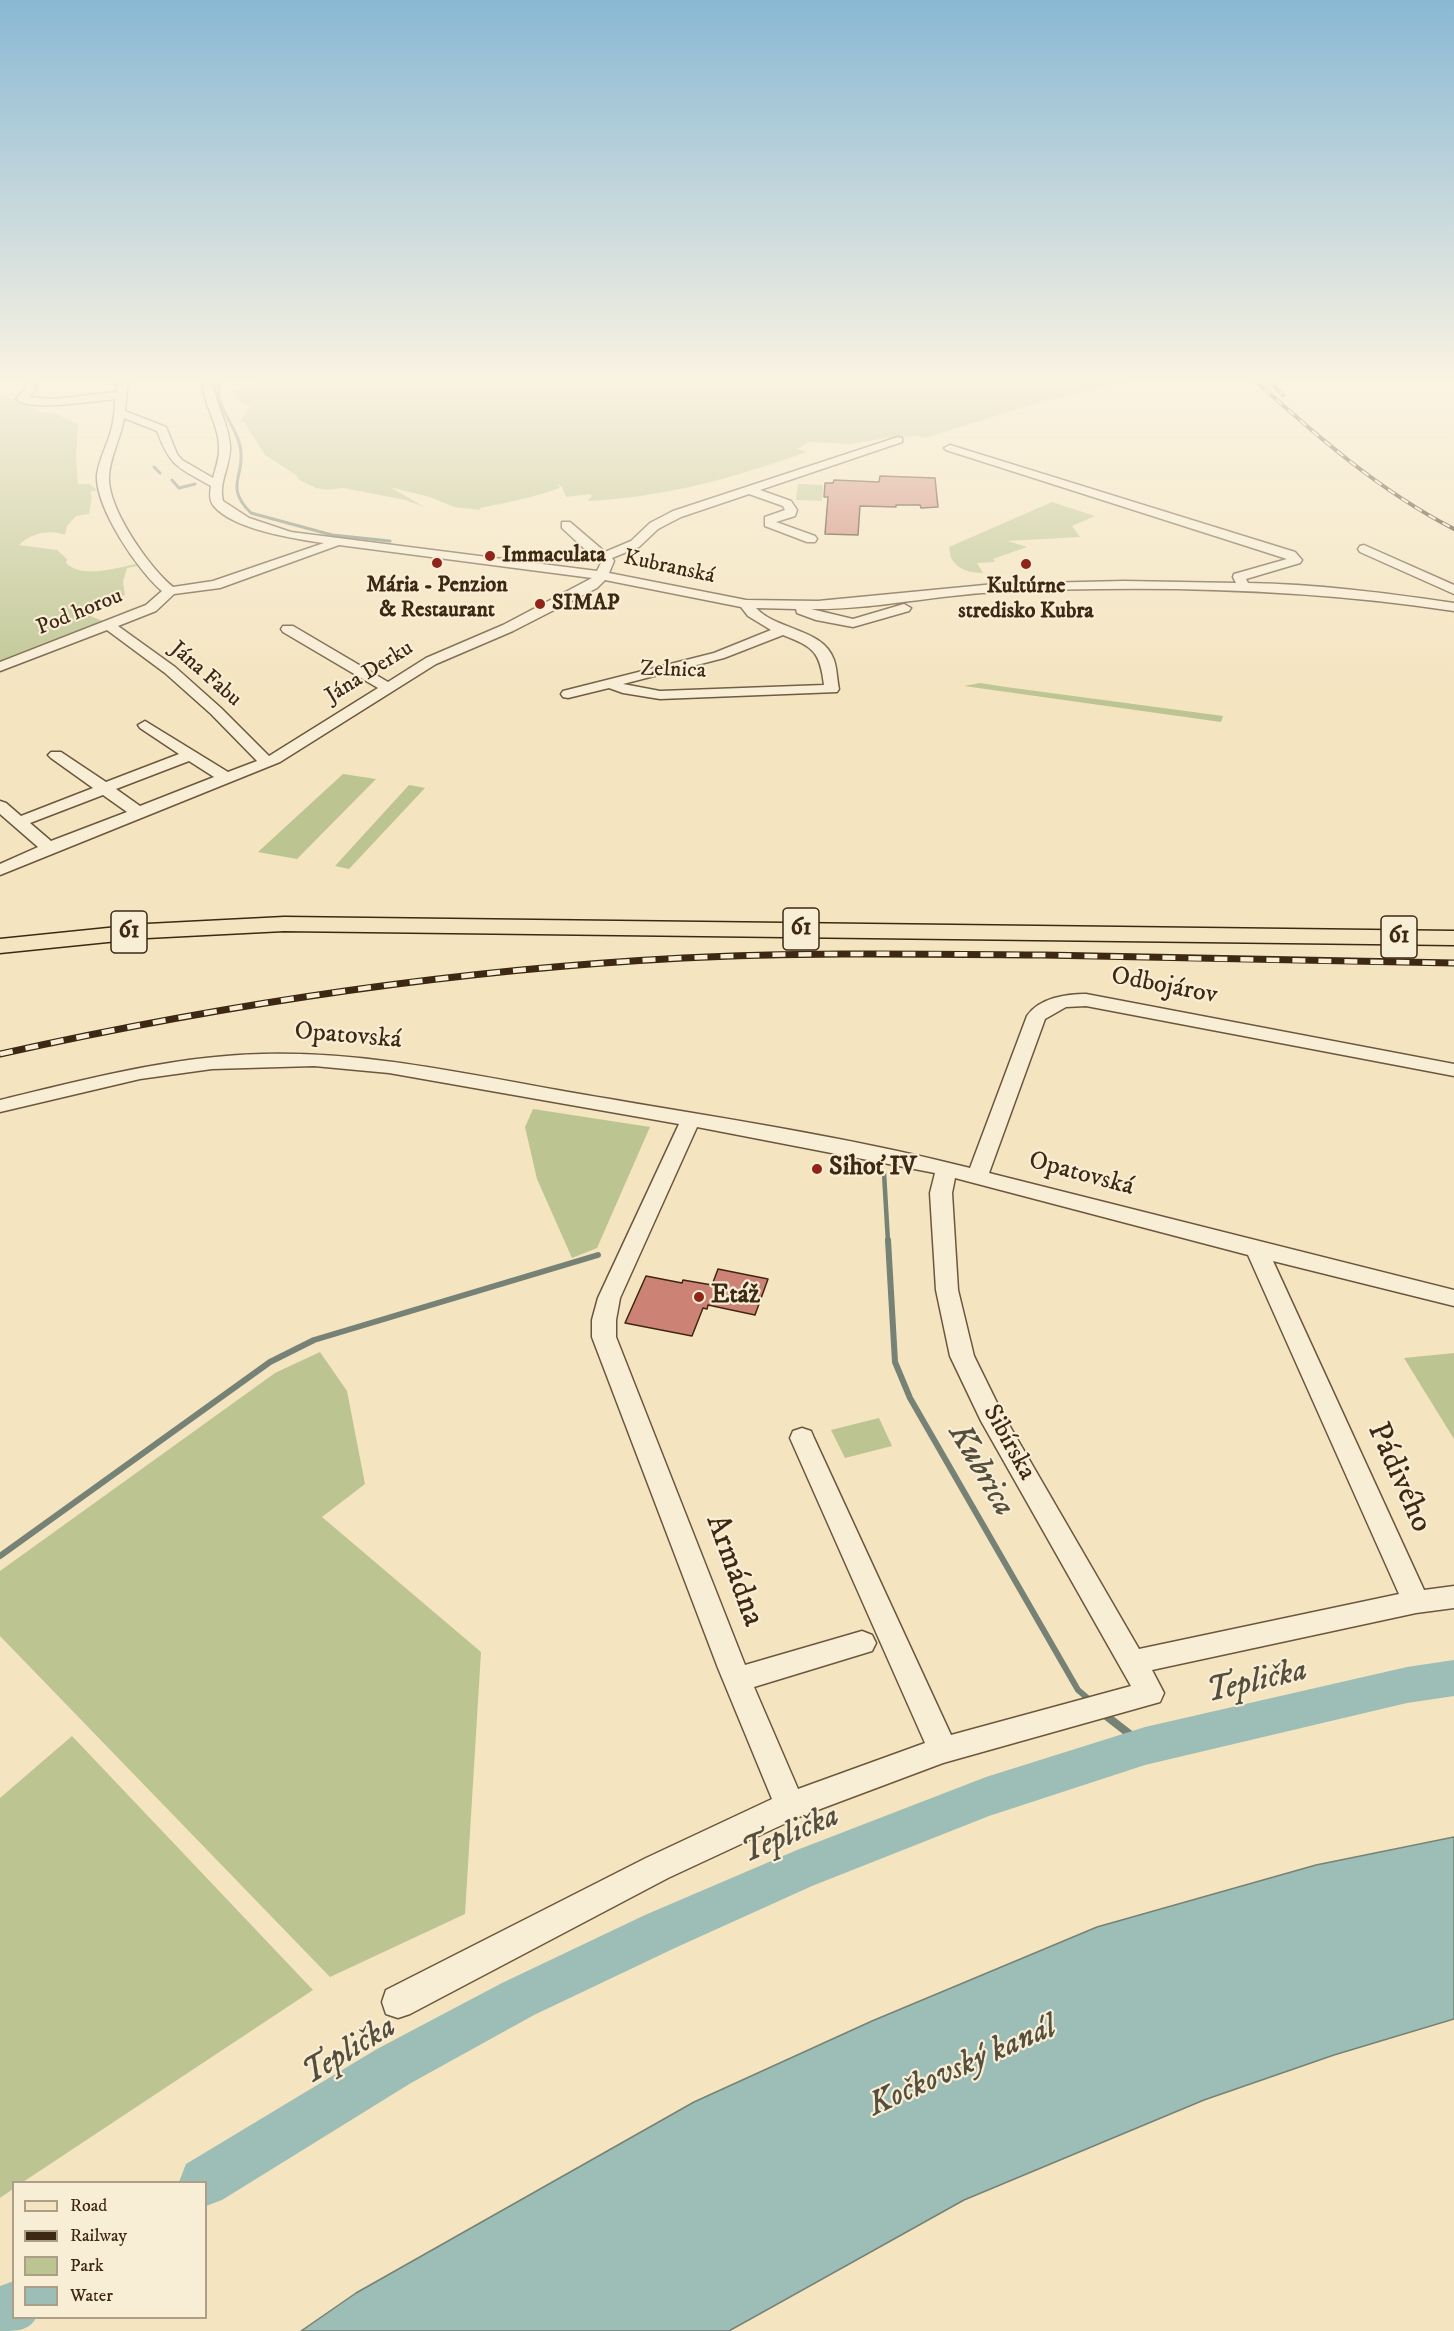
<!DOCTYPE html>
<html>
<head>
<meta charset="utf-8">
<style>
  body { margin:0 }
  #map { position:relative; width:1454px; height:2331px; overflow:hidden; background:#f4e4bf; font-family:"IM FELL DW Pica",serif }
  canvas { display:block }
  .legend { position:absolute; left:12px; top:2181px; width:195px; height:138px; box-sizing:border-box; background:#f8edd5; border:2px solid #ad9e87; margin:0; padding:8px 10px; list-style:none; font-size:18px; color:#3d2813 }
  .legend li { display:flex; align-items:center; gap:12px; height:30px }
  .legend b { width:30px; border:2px solid #ad9e87 }
</style>
</head>
<body>
<div id="map">
<canvas width="1454" height="2331"></canvas>
<ul class="legend">
<li><b style="height:8px;background:#f4e4bf"></b>Road</li>
<li><b style="height:8px;background:#3d2813"></b>Railway</li>
<li><b style="height:16px;background:#bcc491"></b>Park</li>
<li><b style="height:16px;background:#9cbeb7"></b>Water</li>
</ul>
</div>
<script>
const c = document.querySelector('canvas').getContext('2d');
c.lineJoin = 'round';
function fillPath(path, color) {
  c.fillStyle = color;
  c.fill(path, 'evenodd');
}
function strokePath(path, color, width, dash) {
  c.strokeStyle = color;
  c.lineWidth = width;
  c.lineCap = dash ? 'butt' : 'round';
  c.setLineDash(dash || []);
  c.stroke(path);
}
function label(font, color, halo, rows, align = 'center') {
  c.font = font + ' "IM FELL DW Pica",serif';
  c.lineWidth = 4.5;
  c.setLineDash([]);
  c.textBaseline = 'middle';
  c.strokeStyle = halo;
  c.fillStyle = color;
  for (const [text, x, y, turn = 0] of rows) {
    c.save();
    c.translate(x, y);
    c.rotate((+turn || 0) * Math.PI / 180);
    c.textAlign = isNaN(turn) ? turn : align;
    if (halo) c.strokeText(text, 0, 0);
    c.fillText(text, 0, 0);
    c.restore();
  }
}
const green = new Path2D(`
  M261,378H1143L1040,402L925,438L917,436L892,437L850,444L810,442L797,449L806,452C738,477 662,498 587,501L592,496L590,494L566,497L562,487L557,484L560,488C534,497 507,503 480,508V510L454,507L430,497L390,487L426,508L406,500L343,488L328,490L316,488L299,480L296,475L265,455L245,423L240,422L250,406L243,404L234,393L235,389L259,386Z
  M0,395L18,400L41,413H54L78,424L76,456L78,484H90L97,490L90,492L92,498L89,514L76,516L67,526L65,535C50,529 31,533 19,545L57,550L67,559L66,563C83,579 115,568 136,564L138,566L127,568L123,582L125,595L83,613L108,623L0,665Z
  M798,484L823,485L822,501L796,500Z
  M1052,502L1095,516L1072,526L1080,537L1008,541L1027,547L993,559L995,562L977,563L983,573C970,573 958,570 951,558L949,547Z
  M980,683L1006,687L1223,716L1221,722L964,686Z
  M343,774L376,779L297,859L258,852Z
  M409,785L425,788L349,869L335,866Z
  M533,1109L650,1127L597,1248L572,1258L537,1179L525,1127Z
  M320,1352L347,1391L365,1484L322,1517L481,1652L465,1914L330,1977L0,1636V1571L275,1373Z
  M1454,1353V1439L1404,1358Z
  M879,1418L892,1446L845,1458L831,1430Z
  M72,1736L313,1990L23,2182H14L13,2189L0,2198V1798Z`);
const water = new Path2D(`
  M1454,1837V2019L1334,2055L1204,2100L964,2200L729,2331H301L356,2293L694,2102L872,2021L1097,1927L1316,1865Z`);
const streamFar3 = new Path2D(`
  M218,378C218,384 218,391 219,397C223,416 240,433 241,453C243,479 225,487 251,513L332,535L390,541
  M154,467L160,473
  M172,480L179,488L195,484`);
const streamFar2 = new Path2D(`
  M884,1173L888,1242`);
const streamFar1 = new Path2D(`
  M888,1240L895,1362L910,1398L1078,1690L1092,1702
  M0,1556L270,1362L314,1340L598,1255
  M1103,1713L1107,1716`);
const stream = new Path2D(`
  M1105,1715L1145,1746`);
const river = new Path2D(`
  M1454,1660V1696L1407,1703L1145,1765L989,1816L812,1886L677,1947L534,2015L411,2083L222,2200L206,2206V2182H179L186,2164L377,2049L502,1983L645,1915L797,1850L986,1777L1145,1727L1407,1667Z
  M14,2281V2318H36C29,2331 16,2331 0,2331V2286Z`);
const building = new Path2D(`
  M880,476L935,478L938,507L921,508L920,505H896V507L860,506L858,535L825,534L828,497H824L825,483H833L834,480L879,482Z
  M718,1269L768,1279L755,1315L708,1305L707,1309L703,1308L692,1336L625,1323L646,1276L682,1283L683,1280L712,1285Z`);
const minor = new Path2D(`
  M118,378H128L125,411L166,427L177,454L182,460L213,478C216,467 220,457 219,445C218,421 201,402 203,378H213C213,402 229,422 230,446C231,465 218,482 223,501L249,518L291,532L597,571L602,561L589,553L562,528V522H570L605,552L631,541L650,523L673,511L898,437L902,438V442L760,490L791,501L797,510L795,516L776,522L815,536L817,539L815,542H807L765,526V517L785,510L783,506L749,494L681,517L658,529L639,547L612,558L614,561L609,573L746,600L818,601L995,584L1124,581L1236,583L1233,577L1234,574L1287,559L946,450L944,448L950,445L1295,552L1302,560L1300,563L1246,579L1248,583C1318,584 1386,593 1454,603V611C1303,588 1149,585 997,592C936,595 871,610 811,609L853,619L904,604L911,608L909,611L853,627L816,620L797,613L796,609L756,608C777,631 823,628 834,660C837,669 837,680 839,689L837,692L660,699L623,693L609,688L568,698L563,697L561,694L563,691L714,653L771,630L748,616L741,607L605,580L597,588L513,631L436,664L280,762L0,875V864L38,847L0,814V801L6,803L21,816L93,788L51,758L48,755L51,752H61L106,782L179,754L140,728L138,725L145,721L228,772L257,761L211,714L165,673L107,630L0,671V662L146,605L162,591C138,571 95,507 97,475C99,459 107,446 111,431C114,420 115,410 115,399C96,401 29,412 16,399L26,388L27,383H35L36,389L29,397L54,399L116,392ZM124,418L157,431C171,468 178,467 211,486C210,492 209,499 213,505C231,529 295,539 324,543L213,581L173,587C149,567 107,508 109,476C110,456 121,438 124,418ZM339,545L592,578L503,625L426,658L388,682L293,626H283L281,629L283,632L378,688L269,756L221,708L175,667L118,626L156,611L174,594L220,588ZM783,635C814,647 820,652 824,685L660,691L623,684L724,658ZM189,761L214,777L140,806L116,789ZM103,795L127,812L51,841L30,823Z
  M1364,545L1454,585V594L1360,552L1358,549L1360,546Z
  M1086,994L1454,1064V1076L1086,1006L1066,1007L1045,1019L989,1173L1454,1290V1306L1273,1261L1424,1590L1454,1586V1608L1416,1613L1152,1670L1164,1693L1160,1702L943,1763L799,1817L668,1878L410,2014L398,2018L386,2014L382,2002L386,1990L646,1858L772,1799L718,1668L592,1337V1320L598,1298L679,1124L389,1073L314,1066L212,1069L140,1079L0,1112V1100C87,1079 173,1056 263,1054C372,1051 479,1077 586,1095C714,1117 844,1136 970,1168L1027,1016C1039,998 1066,994 1086,994ZM697,1127L935,1173L930,1193L936,1290L950,1356L981,1421L1131,1686L951,1735L814,1438L811,1431L802,1428L793,1431L790,1438L925,1743L798,1789L754,1687L872,1651L876,1643L872,1635L862,1631L745,1665L616,1337V1320L620,1298ZM955,1178L1248,1255L1399,1594L1139,1649L1001,1411L974,1356L958,1290L952,1193Z`);
const major = new Path2D(`
  M284,917L1454,931V945L284,931L147,938L0,953V939L147,924Z`);
const railFar1 = new Path2D(`
  M1252,378C1316,435 1378,490 1454,529
  M1271,378L1274,386L1283,395`);
const rail = new Path2D(`
  M0,1054C225,1004 452,970 683,958C803,952 923,954 1043,955C1180,958 1317,961 1454,963`);
const markers = [
  [490,556,6,"#8f2418"],
  [437,563,6,"#8f2418"],
  [1026,564,6,"#8f2418"],
  [540,604,6,"#8f2418"],
  [817,1169,6,"#8f2418"],
  [699,1297,6,"#8f2418"]
];
const farPoinames = [
  ["Immaculata",502,556],
  ["Mária - Penzion",437,586,"center"],
  ["& Restaurant",437,611,"center"],
  ["Kultúrne",1026,587,"center"],
  ["stredisko Kubra",1026,612,"center"],
  ["SIMAP",552,604]
];
const farStreetnames = [
  ["Kubranská",669,568,12],
  ["Pod horou",80,613,-22],
  ["Zelnica",673,671,2],
  ["Jána Derku",370,673,-32],
  ["Jána Fabu",205,675,41]
];
const shields = [
  [801,929,36],
  [129,932,36],
  [1399,937,36]
];
const shieldNames = [
  ["61",801,929],
  ["61",129,932],
  ["61",1399,937]
];
const streetNames = [
  ["Odbojárov",1164,987,11],
  ["Opatovská",348,1037,5],
  ["Opatovská",1081,1175,15],
  ["Sibírska",1008,1443,61]
];
const poiNames = [
  ["Sihoť IV",829,1169],
  ["Etáž",711,1297]
];
const nearStreetnames = [
  ["Pádivého",1398,1478,66],
  ["Armádna",733,1571,70]
];
const nearWaternames = [
  ["Kubrica",980,1471,60],
  ["Teplička",1257,1683,-13],
  ["Teplička",791,1836,-23],
  ["Teplička",350,2052,-31],
  ["Kočkovský kanál",963,2068,-24]
];
fillPath(green, '#bcc491');
fillPath(water, '#9cbeb7');
strokePath(water, '#768275', 1.5);
strokePath(streamFar3, '#768275', 3);
strokePath(streamFar2, '#768275', 4.5);
strokePath(streamFar1, '#768275', 6);
strokePath(stream, '#768275', 8);
fillPath(river, '#9cbeb7');
fillPath(building, '#cc8275');
strokePath(building, '#3d2813', 1.5);
strokePath(minor, '#6b573e', 3);
strokePath(major, '#3d2813', 3);
fillPath(minor, '#f8edd5');
fillPath(major, '#f4e4bf');
strokePath(railFar1, '#3d2813', 4);
strokePath(rail, '#3d2813', 7);
strokePath(railFar1, '#f8edd5', 2, [8]);
strokePath(rail, '#f8edd5', 4.5, [13]);
const sky = c.createLinearGradient(0, 0, 0, 704);
sky.addColorStop(0, '#89b8d4');
sky.addColorStop(0.54, '#faf3e2');
sky.addColorStop(1, '#faf3e200');
c.fillStyle = sky;
c.fillRect(0, 0, 1454, 704);
for (const [x, y, r, color] of markers) {
  const dot = new Path2D();
  dot.arc(x, y, r, 0, 2 * Math.PI);
  c.fillStyle = color;
  c.fill(dot);
  strokePath(dot, '#f8edd5', 2);
}
label('bold 22px', '#3d2813', '#f8edd5', farPoinames, 'left');
label('22px', '#3d2813', '#f8edd5', farStreetnames);
for (const [x, y, w] of shields) {
  const box = new Path2D();
  box.roundRect(x - w / 2, y - 21, w, 42, 4.5);
  c.fillStyle = '#f8edd5';
  c.fill(box);
  strokePath(box, '#3d2813', 1.5);
}
label('bold 24px', '#3d2813', null, shieldNames);
label('26px', '#3d2813', '#f8edd5', streetNames);
label('bold 26px', '#3d2813', '#f8edd5', poiNames, 'left');
label('32px', '#3d2813', '#f8edd5', nearStreetnames);
label('italic 33px', '#554e3c', '#f8edd5', nearWaternames);
</script>
</body>
</html>
